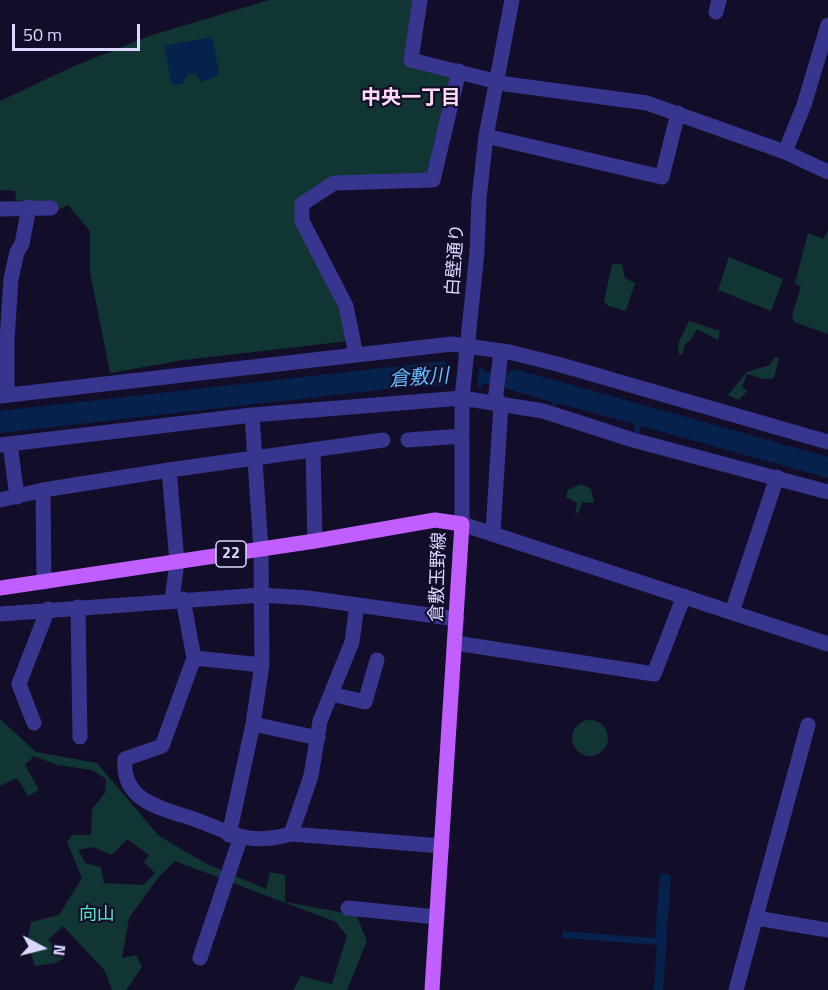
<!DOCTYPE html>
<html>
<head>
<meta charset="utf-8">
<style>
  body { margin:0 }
  #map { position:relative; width:828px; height:990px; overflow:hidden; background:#120e2a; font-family:"Titillium Web",sans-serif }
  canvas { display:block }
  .north { position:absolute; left:12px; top:918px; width:60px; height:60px; -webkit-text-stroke:4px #120e2a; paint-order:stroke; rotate:97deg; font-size:16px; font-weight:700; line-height:24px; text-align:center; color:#dbd7ff }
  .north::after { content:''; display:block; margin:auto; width:21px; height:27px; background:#dbd7ff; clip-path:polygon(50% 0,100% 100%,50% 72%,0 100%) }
  .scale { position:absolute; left:12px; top:24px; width:128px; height:27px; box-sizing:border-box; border:3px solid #dbd7ff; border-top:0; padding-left:8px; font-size:18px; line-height:21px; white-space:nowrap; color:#dbd7ff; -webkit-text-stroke:4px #120e2a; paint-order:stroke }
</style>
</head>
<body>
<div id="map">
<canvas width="828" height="990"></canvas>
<div class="north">N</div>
<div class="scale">50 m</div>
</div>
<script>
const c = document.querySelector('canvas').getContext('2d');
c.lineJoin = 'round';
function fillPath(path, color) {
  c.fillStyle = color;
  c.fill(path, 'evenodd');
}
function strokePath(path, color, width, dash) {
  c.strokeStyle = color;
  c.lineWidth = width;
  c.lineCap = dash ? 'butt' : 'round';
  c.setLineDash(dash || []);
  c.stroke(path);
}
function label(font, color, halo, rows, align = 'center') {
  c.font = font + ' "Titillium Web","Noto Sans JP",sans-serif';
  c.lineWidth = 4.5;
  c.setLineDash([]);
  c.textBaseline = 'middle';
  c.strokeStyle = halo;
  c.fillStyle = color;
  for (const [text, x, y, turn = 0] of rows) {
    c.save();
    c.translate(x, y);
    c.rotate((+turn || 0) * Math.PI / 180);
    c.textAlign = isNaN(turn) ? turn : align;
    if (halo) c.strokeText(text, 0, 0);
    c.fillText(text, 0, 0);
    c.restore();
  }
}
const green = new Path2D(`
  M269,0H415L407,53L453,75L430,176L331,178L298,201L295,224L309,246L345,322L349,341L184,360L110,373L90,272V231L68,205L52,213L16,200L15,191L0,190V101L72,67L152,35Z
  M828,230V334L794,322L792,315L801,287L795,283L808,233L823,239Z
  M729,257L783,279L771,311L718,290Z
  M612,264H622L625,278L635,283L626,311L608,306L604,301Z
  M689,321L720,331L718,340L697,329L690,341L685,344L682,355L679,354L678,344Z
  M779,357L774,378L764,379L747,374L742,387L747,391L739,400L728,395L747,372L770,365L774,358Z
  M581,484L591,489L594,501L592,503L582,502L579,512L575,514L577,503L566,497L568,490Z
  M0,719L36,752L97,763L159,836L207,864L266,889L270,872L285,875V902L356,915L367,941L347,990H293L301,976L332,984L347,936L336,922L175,861L157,879L129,918L122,958L136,955L142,967L126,990H112L105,971L63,926L48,940L64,958L55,963L35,966L27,942L31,922L59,915L82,878L67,842L72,835H91L92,809L105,793L106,779L92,770L57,765L34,756L25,765L39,790L28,796L17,778L0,786ZM127,839L149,855L144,862L155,873L143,885L104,883L101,867L85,863L78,850L93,847L112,855Z
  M572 738a18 18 0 1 1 36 0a18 18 0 1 1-36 0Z`);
const water = new Path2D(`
  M212,37L219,75L201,82L196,74H188L183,84L172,85L164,46Z
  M445,361L446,365L483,368L484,371C495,373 505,375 515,369L828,457V478L641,426L639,434L634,433L635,424L557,403L556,407L552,405V402L491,384H482L481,388L444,386L388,389L0,433V411Z
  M660,874L671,875L663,990H654L657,945L562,938V931L655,938Z`);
const pier = new Path2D(`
  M451,363L479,366L477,390L448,387Z`);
const minor = new Path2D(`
  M420,0L411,60L506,84L647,103L785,152L828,172
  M512,0L486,136L479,199L477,252L462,398V524L828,644
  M716,12L719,0
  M486,136L662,177L678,113
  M785,152L804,105L828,25
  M0,209L51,208
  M356,355L346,306L302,221V204L334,183L433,180L459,71
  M7,395V340L11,279L17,252L22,244L29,207
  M0,396L452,344L509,352L561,365L828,442
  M495,402L501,351
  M408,440L462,436
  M10,444L17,497
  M0,445L252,415L462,398L543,411L633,440L828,492
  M313,450L315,541
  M169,470L177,562L172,600
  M43,490L44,582
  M0,500L43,490L169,470L383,440
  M493,533L501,403
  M183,599L194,658L262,665
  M78,607L80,737
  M732,612L777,477
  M0,614L261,595L308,598L457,619
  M456,643L654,674L684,596
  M194,658L162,746L125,759C121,802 164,809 194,819C232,833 248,846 291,834L442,846
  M331,694L365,702L377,660
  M34,723L19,684L48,609
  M253,724L318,738
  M291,834L311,776L320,721L352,642L357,605
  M229,835L253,724L262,665L261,550L252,415
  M348,908L437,917
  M756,918L828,930
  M200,958L241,836
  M736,990L808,725`);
const major = new Path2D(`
  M0,588L315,541L435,520L462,524L432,990`);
const shields = [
  [231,554,30]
];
const shieldNames = [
  ["22",231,554]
];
const streetNames = [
  ["白壁通り",456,260,-86],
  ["倉敷玉野線",439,577,-88]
];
const parkNames = [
  ["向山",97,916]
];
const neighbourhoodNames = [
  ["中央一丁目",411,99]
];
const waterNames = [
  ["倉敷川",419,379,-4]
];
fillPath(green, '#103533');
fillPath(water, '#06214c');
fillPath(pier, '#120e2a');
strokePath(minor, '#37358d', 15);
strokePath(major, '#c05eff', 15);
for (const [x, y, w] of shields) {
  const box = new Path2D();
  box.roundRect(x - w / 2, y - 13, w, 26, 4.5);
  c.fillStyle = '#120e2a';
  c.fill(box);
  strokePath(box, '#dbd7ff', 1.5);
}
label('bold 16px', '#dbd7ff', null, shieldNames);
label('18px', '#dbd7ff', '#120e2a', streetNames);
label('18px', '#58eac3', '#120e2a', parkNames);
label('bold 20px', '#ffd9f2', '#120e2a', neighbourhoodNames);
label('italic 20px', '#65bbff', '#120e2a', waterNames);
</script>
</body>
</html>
